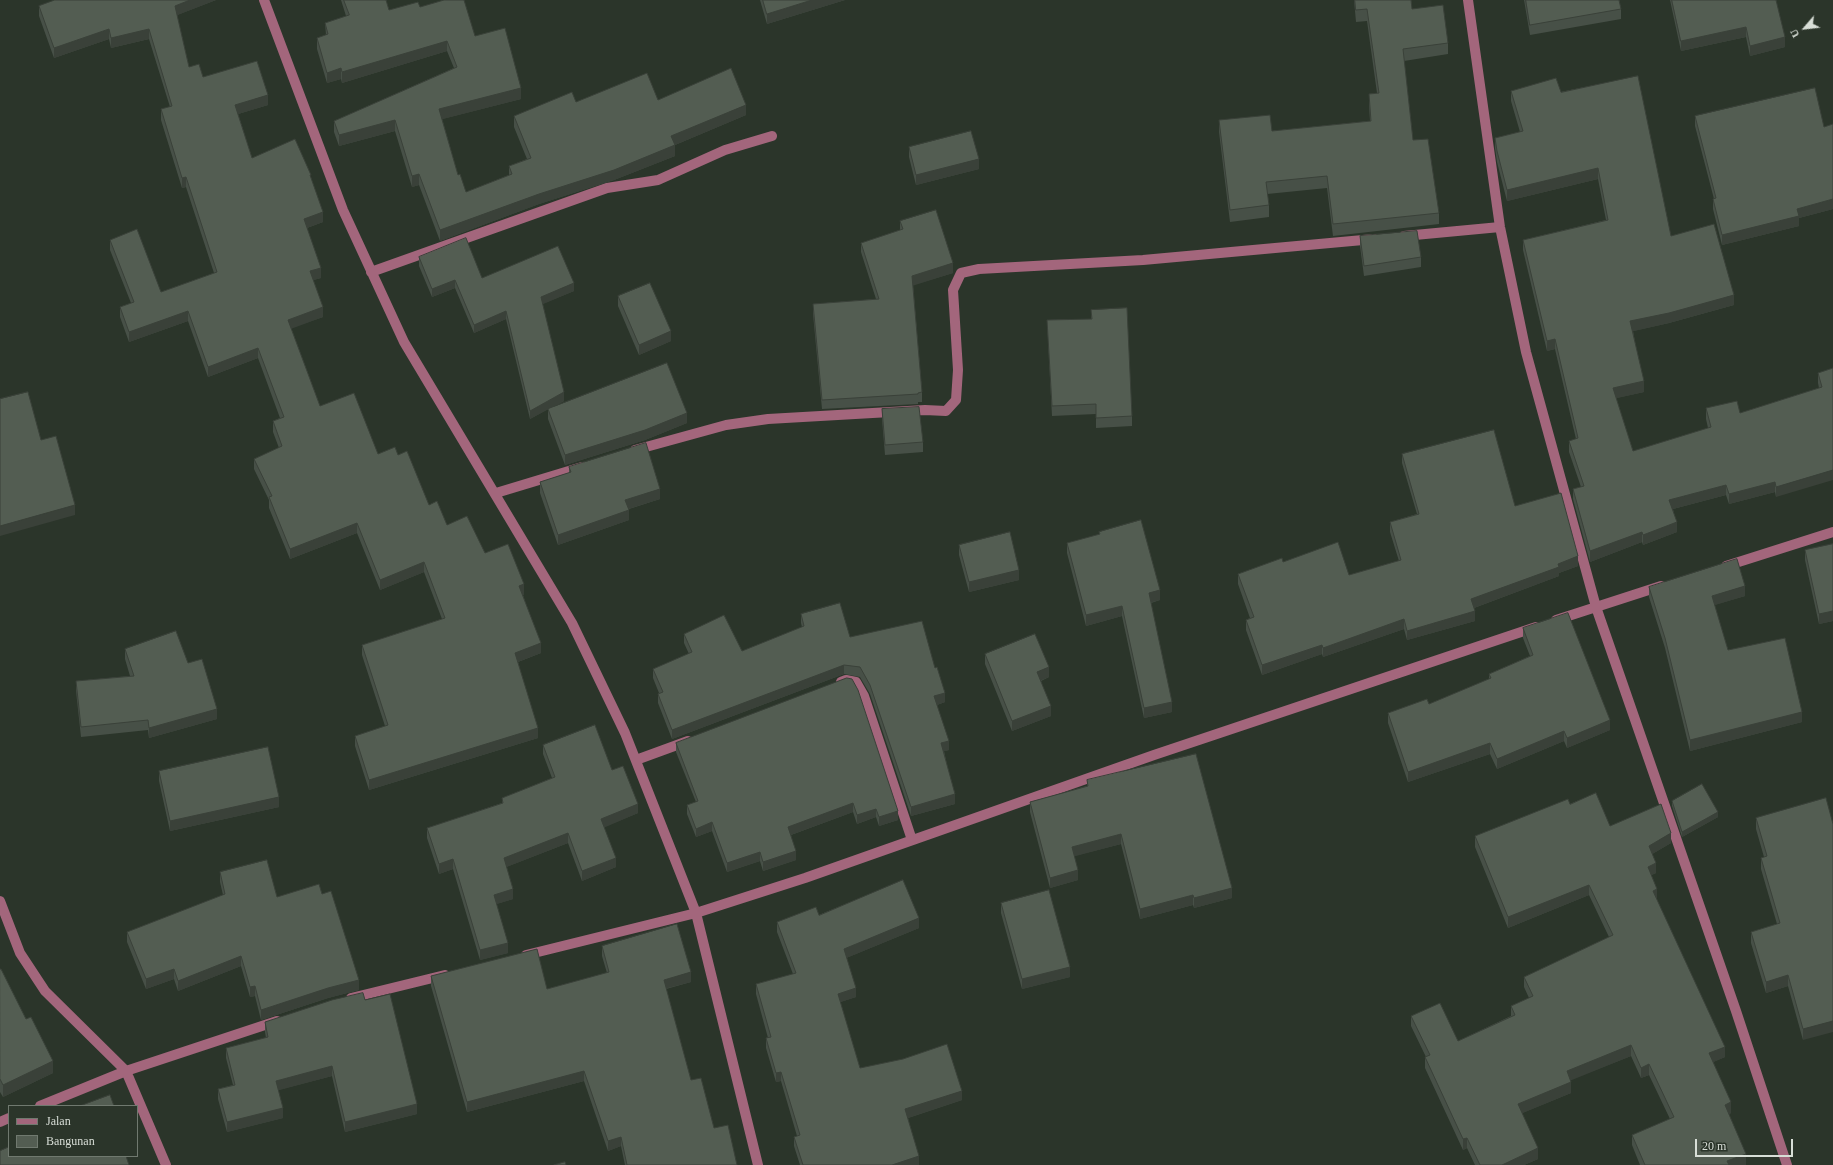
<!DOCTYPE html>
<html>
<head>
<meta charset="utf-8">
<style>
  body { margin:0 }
  #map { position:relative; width:1833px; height:1165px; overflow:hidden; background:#2b352a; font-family:Georgia,serif }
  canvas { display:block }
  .legend { position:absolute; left:8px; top:1105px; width:130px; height:52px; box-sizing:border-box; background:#2b352a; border:1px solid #70796f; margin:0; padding:5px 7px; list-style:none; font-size:12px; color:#d8ded7 }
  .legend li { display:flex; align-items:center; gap:8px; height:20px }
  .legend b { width:20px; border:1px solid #70796f }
  .north { position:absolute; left:1785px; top:8px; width:40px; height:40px; -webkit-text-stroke:3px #2b352a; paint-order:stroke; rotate:242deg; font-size:11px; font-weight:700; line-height:16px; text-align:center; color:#d8ded7 }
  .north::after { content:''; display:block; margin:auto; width:14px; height:18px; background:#d8ded7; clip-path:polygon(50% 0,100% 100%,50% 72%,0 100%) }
  .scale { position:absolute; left:1695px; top:1139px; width:98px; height:18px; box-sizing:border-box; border:2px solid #d8ded7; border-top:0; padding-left:5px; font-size:12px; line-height:14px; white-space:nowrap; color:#d8ded7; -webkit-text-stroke:3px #2b352a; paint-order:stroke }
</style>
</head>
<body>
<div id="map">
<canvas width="1833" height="1165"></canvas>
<ul class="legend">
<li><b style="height:5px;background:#a3667c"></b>Jalan</li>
<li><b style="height:11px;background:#535d52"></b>Bangunan</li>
</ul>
<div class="north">U</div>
<div class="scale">20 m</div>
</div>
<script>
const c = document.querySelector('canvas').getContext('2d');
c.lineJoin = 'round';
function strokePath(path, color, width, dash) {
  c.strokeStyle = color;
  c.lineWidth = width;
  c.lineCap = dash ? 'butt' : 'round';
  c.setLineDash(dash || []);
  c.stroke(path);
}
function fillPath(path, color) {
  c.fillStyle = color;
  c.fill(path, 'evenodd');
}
const minor = new Path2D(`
  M264,0L343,210L404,342L572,623L625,733L696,913L758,1165
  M1468,0L1500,227L1526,352L1596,607L1736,1011L1787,1165
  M1404,236L1500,227
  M371,272L607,188L658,180L725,150L772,136
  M635,450L726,425L768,419L925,410L946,411L956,400L958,370L953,290L961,273L979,269L1143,260L1374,239
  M496,493L582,467
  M1726,566L1833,532
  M1556,620L1661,586
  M841,682L846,680L856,682L864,696L912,840
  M636,760L688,741
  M0,901L20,953L45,991L126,1071L166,1165
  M526,955L696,913L805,878L1154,755L1536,627
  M351,998L445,975
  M40,1106L126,1071L277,1021
  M0,1122L9,1118`);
const wall = new Path2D(`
  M55,0H216L177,15L189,67L203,77L268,105L238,114L252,158L311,180L323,222L307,228L321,278L313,280L323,317L291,328L320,406L378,454L398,455L429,505L447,525L485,553L524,594L523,595L541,653L518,662L538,738L369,790L355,746V736L385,726L362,655V645L442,619L424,572L380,590L357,533L290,559L269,508V500L254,469V459L279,448L273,432V421L280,418L258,358L208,377L188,321L129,342L120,317V307L131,303L110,250V240L161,292L214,273L186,187L182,188L161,120V109L170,107L149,39L111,48L109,39L54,58L39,16V6Z
  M341,0H386L389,10L420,7L475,36L521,99L442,119L458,175L466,192L509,175V166L527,159L514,127V116L576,102L658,100L746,115L675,145V156L614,180L539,204L440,241L419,185L412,187L395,131L339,146L334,132V121L454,68L447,51L342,83L341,79L327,83L317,49V38L326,35L325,23L346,16Z
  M760,0H845L767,24Z
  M1354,0H1411L1412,9L1448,43V54L1404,61L1413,140L1439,213V224L1333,236L1327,188L1267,194L1269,205V217L1230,222L1219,132V120L1272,131L1370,121L1369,106V94L1377,93L1367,21L1356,22Z
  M1524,0H1619L1621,9V19L1530,35Z
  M1670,0H1776L1785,47L1750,56L1746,37L1681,51Z
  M1511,91L1561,92L1671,236L1734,305L1669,323L1633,331L1644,392L1616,398L1633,451L1708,428L1706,419V408L1740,413L1819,388L1818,383V373L1833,368L1776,497L1775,492L1729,504L1726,495L1673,509L1677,532L1643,545L1642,542L1590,562L1573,499V489L1581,487L1569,452V441L1576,439L1555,349L1547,351L1523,250V240L1606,220L1598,179L1507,201L1497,162L1495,148V138L1520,132L1511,101Z
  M1695,116L1824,127L1833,124V209L1799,218V226L1722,245L1713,209V199H1714L1695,126Z
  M909,147L979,169L916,185L909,157Z
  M900,221L953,273L913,285L922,392V402H918V404L822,409L813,314V304L876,299L861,252V243L900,230Z
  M1360,236L1421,257V267L1364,276L1360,246Z
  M419,257L482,278L574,291L542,304L564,401L553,407L687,423L645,440L565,465L548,419V409L530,419L506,319L474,333L455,288L432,297L419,266Z
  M618,296L671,341L639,355L618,306Z
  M1091,310L1132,416V426L1096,428V414L1052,416L1047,320L1091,319Z
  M882,409L923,442V452L885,455L882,419Z
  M1402,454L1515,506L1578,566L1559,573V576L1474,608L1475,621L1407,640L1404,629L1323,657L1322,654L1262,675L1246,630V620L1250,618L1238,584V574L1283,562L1349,575L1399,561L1390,532V522L1417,514L1402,463Z
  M569,467L660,499L629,509V520L558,545L540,493V482L569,473Z
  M1099,532L1160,600L1151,603L1172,712L1144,718L1122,616L1086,626L1067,553V543L1099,535Z
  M1833,544V621L1819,624L1805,560V550Z
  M959,545L1019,580L969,592L959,555Z
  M1649,587L1745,596L1714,605L1728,650L1802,722L1690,751L1665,648L1649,597Z
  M801,614L850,637L935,668L945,702L937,705L949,750L944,751L955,804L911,816L870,694L860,677L844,674L672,739L658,703V694L659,693L653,678V669L689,654L684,643V634L742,651L802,627L801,623Z
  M1523,628L1610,730L1567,748L1564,741L1497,769L1490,754L1408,782L1388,723V713L1429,704L1489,679V674L1530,656L1523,638Z
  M125,649L188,663L217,719L149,738L148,730L81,737L76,691V681L130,676L125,659Z
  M985,654L1049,677L1041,681L1051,716L1012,731L985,664Z
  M847,678L898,820L879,826L876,817L857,824L853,812L791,835L796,860L763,871L760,861L727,872L712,831L696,837L687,814V805L696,802L676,752V743Z
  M543,745L612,770L638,813L604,827L616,867L582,881L568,843L506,867L513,899L496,904L508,953L480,960L453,869L439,874L427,838V828L502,803V798L552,778L543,754Z
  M159,771L279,807L170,831L159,781Z
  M1087,780L1232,898L1194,908L1193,905L1140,919L1121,844L1074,856L1078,880L1050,888L1030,812V802L1087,786Z
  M1826,798L1803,1040L1788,986L1766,993L1751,943V932L1777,924L1761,869V858L1764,857L1756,829V818Z
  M1672,801L1718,817L1682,837L1672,806Z
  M1570,804L1610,826L1671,843L1652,854L1656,873L1651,875L1657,900L1725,1057L1713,1062L1731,1113L1729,1114L1746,1165H1640L1632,1145V1135L1670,1119L1649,1075L1641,1078L1631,1056L1570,1080L1571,1093L1522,1113L1538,1159L1524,1165H1475L1467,1148L1463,1150L1425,1068V1057H1426L1411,1026V1016L1458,1041L1511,1016V1006L1529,998L1524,987V977L1609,937L1589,895L1508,928L1475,847V836Z
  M220,872L277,897L322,894L359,990L328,998L261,1020L255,996L250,997L241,966L178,991L174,979L146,989L127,942V932L223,895L220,882Z
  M1001,903L1070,977L1022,989L1001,913Z
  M819,915L919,928L846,958L856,997L840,1002L860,1068L962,1100L908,1118L919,1165H800L794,1146V1137L797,1136L781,1081L776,1082L766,1048V1038H768L756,994V984L793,974L777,932V922Z
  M602,946L691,982L666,989L691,1080L714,1128L737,1165H625L621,1146L608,1151L584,1081L467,1112L431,986V976L547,989L607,973L602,956Z
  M0,969L53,1073L3,1097L0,1092Z
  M365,1000L417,1114L345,1132L332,1076L278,1090L283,1118L227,1132L218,1099V1089L233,1085L226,1058V1048L266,1038L265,1032V1022Z`);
const shadedWall = new Path2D(`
  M190,0H216L175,16V6Z
  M812,0H845L767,24V14Z
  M1746,27V37L1681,51V41Z
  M109,29V39L54,58V48Z
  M149,29V39L111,48V38Z
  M1785,37V47L1750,56V46Z
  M447,41V51L342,83V72Z
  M341,68V79L327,83V73Z
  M521,88V99L439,120V109Z
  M268,95V105L235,115V105Z
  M746,105V115L675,145V156L614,180L539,204L440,241V230L671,136Z
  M395,120V131L339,146V135Z
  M979,159V169L916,185V175Z
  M1598,168V179L1507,201V190Z
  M419,174V185L412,187V176Z
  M186,177V187L182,188V178Z
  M1833,199V209L1799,218V226L1722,245V235L1797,209Z
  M323,212V222L304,229V219Z
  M953,263V273L912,286V276Z
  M321,268V278L310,281V271Z
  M455,280V288L432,297V289Z
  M574,283V291L541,305V297Z
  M1734,295V305L1669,323L1630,332V321Z
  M323,307V317L288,330V320Z
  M188,311V321L129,342V332Z
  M506,311V319L474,333V325Z
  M671,331V341L639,355V345Z
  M1555,339V349L1547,351V341Z
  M258,348V358L208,377V367Z
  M1644,381V392L1613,399V388Z
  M564,392V401L530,419V411Z
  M687,413V423L645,440L565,465V455Z
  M1833,470V480L1776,497V487Z
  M1775,482V492L1729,504V494Z
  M1726,485V495L1669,510V500Z
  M660,489V499L625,510V500Z
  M75,505V515L0,536V526Z
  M629,510V520L558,545V535Z
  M1677,522V532L1643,545V535Z
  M357,523V533L290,559V549Z
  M1642,532V542L1590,562V551Z
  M1578,556V566L1559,573V576L1471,609V599L1558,564Z
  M424,562V572L380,590V580Z
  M1019,570V580L969,592V582Z
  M524,584V594L519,596V586Z
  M1745,586V596L1712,606V596Z
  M1160,590V600L1149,603V593Z
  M1122,606V616L1086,626V615Z
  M1475,611V621L1407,640V631Z
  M1833,611V621L1819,624V614Z
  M1404,619V629L1323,657V648Z
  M541,643V653L515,663V653Z
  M1322,645V654L1262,675V665Z
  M844,665V674L672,739V730Z
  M1049,667V677L1037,682V672Z
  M945,693V702L934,706V696Z
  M1172,702V712L1144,718V708Z
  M1051,706V716L1012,731V721Z
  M217,709V719L149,738V728Z
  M1802,712V722L1690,751V740Z
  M1610,720V730L1567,748V738Z
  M538,728V738L369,790V780Z
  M1564,731V741L1497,769V759Z
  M949,741V750L941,752V743Z
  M1490,743V754L1408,782V772Z
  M955,794V804L911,816V807Z
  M279,797V807L170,831V821Z
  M853,803V812L788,836V827Z
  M638,804V813L601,829V819Z
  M876,809V817L857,824V815Z
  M898,811V820L879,826V817Z
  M1718,812V817L1682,837V832Z
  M712,822V831L696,837V829Z
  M568,833V843L504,868V858Z
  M1671,833V843L1649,856V846Z
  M1121,834V844L1072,857V847Z
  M796,851V860L763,871V862Z
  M760,852V861L727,872V863Z
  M616,858V867L582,881V871Z
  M453,859V869L439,874V864Z
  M1656,863V873L1648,877V867Z
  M1078,870V880L1050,888V878Z
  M1589,885V895L1508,928V917Z
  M1232,888V898L1194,908V898Z
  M513,889V899L494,905V895Z
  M1657,889V900L1653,891Z
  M1193,895V905L1140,919V909Z
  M919,918V928L844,959V949Z
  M508,943V953L480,960V950Z
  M241,956V966L178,991V981Z
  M1070,967V977L1022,989V979Z
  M174,969V979L146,989V979Z
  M691,972V982L664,989V980Z
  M1788,975V986L1766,993V982Z
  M359,980V990L328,998L261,1020V1010L328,988Z
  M255,986V996L250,997V987Z
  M856,988V997L838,1003V994Z
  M1833,1021V1032L1803,1040V1029Z
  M1631,1045V1056L1567,1082V1071Z
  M1725,1047V1057L1709,1064V1053Z
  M53,1061V1073L3,1097V1085Z
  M1649,1064V1075L1641,1078V1068Z
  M332,1066V1076L276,1091V1081Z
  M584,1071V1081L467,1112V1102Z
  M781,1072V1081L776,1082V1073Z
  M1571,1082V1093L1518,1115V1104Z
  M962,1091V1100L905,1119V1109Z
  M1731,1102V1113L1725,1116V1105Z
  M417,1104V1114L345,1132V1122Z
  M283,1108V1118L227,1132V1122Z
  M621,1137V1146L608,1151V1141Z
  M1467,1138V1148L1463,1150V1139Z
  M1538,1148V1159L1524,1165H1502Z
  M1746,1154V1165H1727V1161Z
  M919,1156V1165H892Z`);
const building = new Path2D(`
  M55,0H190L175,6L189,67L199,64L203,77L257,61L268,95L235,105L252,158L295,139L311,175H310L323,212L304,219L321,268L310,271L323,307L288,320L320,406L354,393L378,454L395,447L398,455L407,451L429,505L437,501L447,525L467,516L485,553L508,544L524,584L519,586L541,643L515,653L538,728L369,780L355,736L388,725L362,645L445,618L424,562L380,580L357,523L290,549L269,497L272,496L254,459L282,446L273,421L284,417L258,348L208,367L188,311L129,332L120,307L134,302L110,240L137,229L161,292L217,272L186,177L182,178L161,109L172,106L149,29L111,38L109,29L54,48L39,6Z
  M344,0H386L389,10L418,2L420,7L444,0H464L475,36L505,28L521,88L439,109L458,175L460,174L466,192L512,174L509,166L531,158L514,116L572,92L576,102L647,73L658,100L731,68L746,105L671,136L675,145L614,170L539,194L440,230L419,174L412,176L395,120L339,135L334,121L457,67L447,41L342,72L341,68L327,73L317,38L328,34L325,23L349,15Z
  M763,0H812L767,14Z
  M1355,0H1411L1412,9L1443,5L1448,43L1403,49L1413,140L1428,139L1439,213L1333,224L1327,176L1266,182L1269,205L1230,210L1219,120L1270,115L1272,131L1371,121L1369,94L1379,93L1367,9L1356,10Z
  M1526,0H1619L1621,9L1530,25Z
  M1672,0H1776L1785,37L1750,46L1746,27L1681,41Z
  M1638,76L1671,236L1714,224L1734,295L1669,313L1630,321L1644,381L1613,388L1633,451L1711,427L1706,408L1737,401L1740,413L1822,387L1818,373L1833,368V470L1776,487L1775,482L1729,494L1726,485L1669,500L1677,522L1643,535L1642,532L1590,551L1573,489L1584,486L1569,441L1578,438L1555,339L1547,341L1523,240L1608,220L1598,168L1507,190L1497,151L1495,138L1523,131L1511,91L1556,78L1561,92Z
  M1815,88L1824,127L1833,124V199L1797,209L1799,216L1722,235L1713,199L1716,198L1695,116Z
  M971,131L979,159L916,175L909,147Z
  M936,210L953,263L912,276L922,392L918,393V394L822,400L813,304L879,299L861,243L903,229L900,221Z
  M1417,231L1421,257L1364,266L1360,236Z
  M466,238L482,278L558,246L574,283L541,297L564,392L530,411L506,311L474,325L455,280L432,289L419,257Z
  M650,283L671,331L639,345L618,296Z
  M1127,308L1132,416L1096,418V404L1052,406L1047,320L1092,319L1091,310Z
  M667,363L687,413L645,430L565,455L548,409Z
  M28,392L41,440L56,436L75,505L0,526V399Z
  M919,407L923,442L885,445L882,409Z
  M1494,430L1515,506L1561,493L1578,556L1558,564L1559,567L1471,599L1475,611L1407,631L1404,619L1323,648L1322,645L1262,665L1246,620L1254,617L1238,574L1282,558L1283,562L1338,542L1349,575L1401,560L1390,522L1419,514L1402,454Z
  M646,443L660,489L625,500L629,510L558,535L540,482L571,472L569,467Z
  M1141,520L1160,590L1149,593L1172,702L1144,708L1122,606L1086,615L1067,543L1100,534L1099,532Z
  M1010,532L1019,570L969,582L959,545Z
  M1833,544V611L1819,614L1805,550Z
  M1737,559L1745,586L1712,596L1728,650L1785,638L1802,712L1690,740L1665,638L1649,587Z
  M840,603L850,637L922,621L935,668L937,667L945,693L934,696L949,741L941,743L955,794L911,807L870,685L860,667L844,665L672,730L658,694L663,692L653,669L692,652L684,634L724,615L742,651L804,626L801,614Z
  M1568,613L1610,720L1567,738L1564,731L1497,759L1490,743L1408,772L1388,713L1427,699L1429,704L1491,678L1489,674L1533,655L1523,628Z
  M176,631L188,663L202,659L217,709L149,728L148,720L81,727L76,681L134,676L125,649Z
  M1035,634L1049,667L1037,672L1051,706L1012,721L985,654Z
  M847,678L852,679L858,690L898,811L879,817L876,809L857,815L853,803L788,827L796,851L763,862L760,852L727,863L712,822L696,829L687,805L698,801L676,743Z
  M595,725L612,770L623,766L638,804L601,819L616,858L582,871L568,833L504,858L513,889L494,895L508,943L480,950L453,859L439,864L427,828L503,803L502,798L555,777L543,745Z
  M268,747L279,797L170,821L159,771Z
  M1196,754L1232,888L1194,898L1193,895L1140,909L1121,834L1072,847L1078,870L1050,878L1030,802L1088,786L1087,780Z
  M1702,784L1718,812L1682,832L1672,801Z
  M1596,793L1610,826L1661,804L1671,833L1649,846L1656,863L1648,867L1657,889L1653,891L1725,1047L1709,1053L1731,1102L1725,1105L1746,1154L1727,1161L1729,1165H1645L1632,1135L1674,1117L1649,1064L1641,1068L1631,1045L1567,1071L1571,1082L1518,1104L1538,1148L1502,1165H1480L1467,1138L1463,1139L1425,1057L1430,1055L1411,1016L1440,1003L1458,1041L1515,1015L1511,1006L1533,996L1524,977L1613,935L1589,885L1508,917L1475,836L1568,799L1570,804Z
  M1826,798L1833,824V1021L1803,1029L1788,975L1766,982L1751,932L1780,923L1761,858L1767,856L1756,818Z
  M267,860L277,897L319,884L322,894L331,891L359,980L328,988L261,1010L255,986L250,987L241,956L178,981L174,969L146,979L127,932L225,894L220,872Z
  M903,880L919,918L844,949L856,988L838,994L860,1068L903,1059L947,1044L962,1091L905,1109L919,1156L892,1165H803L794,1137L800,1135L781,1072L776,1073L766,1038L771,1037L756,984L796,973L777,922L816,907L819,915Z
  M1049,890L1070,967L1022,979L1001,903Z
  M677,924L691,972L664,980L691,1080L701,1078L714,1128L728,1125L737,1165H627L621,1137L608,1141L584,1071L467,1102L431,976L537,949L547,989L609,972L602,946Z
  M0,969H1L26,1019L31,1017L53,1061L3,1085L0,1079Z
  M363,993L365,1000L390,994L417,1104L345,1122L332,1066L276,1081L283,1108L227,1122L218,1089L235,1085L226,1048L268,1037L265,1022L332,1000Z
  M110,1095L114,1106H80Z
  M9,1147V1156H126L129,1165H0V1151Z
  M565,1162L566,1165H554Z`);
strokePath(minor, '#a3667c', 10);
fillPath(wall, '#475047');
fillPath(shadedWall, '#3a4139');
fillPath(building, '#535d52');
strokePath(building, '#3a4139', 1);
</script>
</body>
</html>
